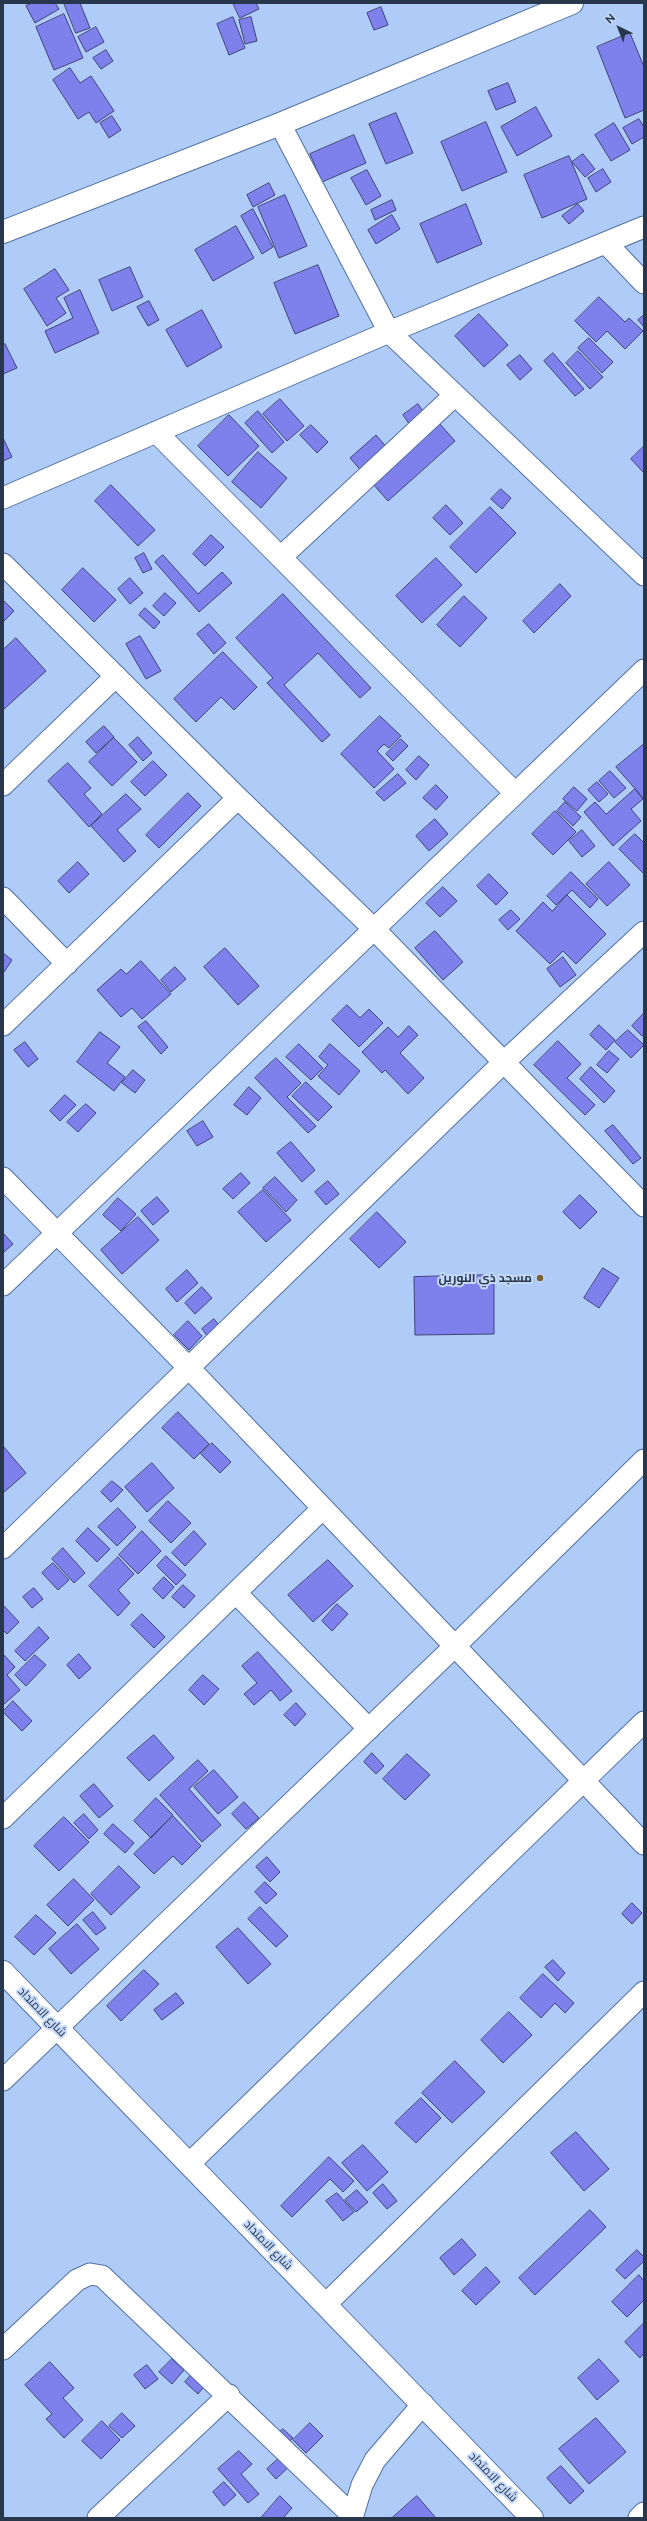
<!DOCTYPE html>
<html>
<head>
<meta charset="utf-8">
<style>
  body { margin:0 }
  #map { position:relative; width:647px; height:2521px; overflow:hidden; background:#afcbf7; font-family:Raleway,sans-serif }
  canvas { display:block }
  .frame { position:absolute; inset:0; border:4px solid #29374d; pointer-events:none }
  .north { position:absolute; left:599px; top:8px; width:40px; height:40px; -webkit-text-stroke:3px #c3d8f9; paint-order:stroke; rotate:317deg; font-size:11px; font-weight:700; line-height:16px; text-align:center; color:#29374d }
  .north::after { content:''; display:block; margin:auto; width:14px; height:18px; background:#29374d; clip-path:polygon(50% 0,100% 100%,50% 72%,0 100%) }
</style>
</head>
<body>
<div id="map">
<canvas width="647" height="2521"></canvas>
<div class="frame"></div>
<div class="north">N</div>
</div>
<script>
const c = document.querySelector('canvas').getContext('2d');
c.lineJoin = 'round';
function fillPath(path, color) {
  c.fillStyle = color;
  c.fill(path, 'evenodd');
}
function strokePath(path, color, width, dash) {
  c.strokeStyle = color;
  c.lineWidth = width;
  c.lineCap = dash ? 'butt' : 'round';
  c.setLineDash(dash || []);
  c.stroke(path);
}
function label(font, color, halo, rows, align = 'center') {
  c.font = font + ' Raleway,Cairo,sans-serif';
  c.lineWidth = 4;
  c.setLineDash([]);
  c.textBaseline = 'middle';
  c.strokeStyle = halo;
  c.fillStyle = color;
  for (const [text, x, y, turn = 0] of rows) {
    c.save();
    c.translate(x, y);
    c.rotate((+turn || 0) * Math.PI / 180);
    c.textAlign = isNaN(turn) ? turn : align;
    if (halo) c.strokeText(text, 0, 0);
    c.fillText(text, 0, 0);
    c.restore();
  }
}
const building = new Path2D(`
  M32,3H55L59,9L35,23L26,6Z
  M64,3H80L90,28L76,33Z
  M233,3H256L259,9L240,18Z
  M381,7L388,25L374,30L367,13Z
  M64,14L83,58L54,70L36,27Z
  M233,17L245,48L229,55L217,24Z
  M251,17L257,41L245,44L239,20Z
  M96,27L104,42L86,52L78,37Z
  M630,33L644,67V110L625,118L597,47Z
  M106,50L113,61L101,69L93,58Z
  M70,68L80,83L91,76L114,111L96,123L89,112L78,119L53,80Z
  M508,83L516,102L496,110L488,91Z
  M536,107L552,136L517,156L501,127Z
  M396,113L413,153L386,164L369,124Z
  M112,116L121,130L109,138L100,123Z
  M639,119L644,127V137L632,144L623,128Z
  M486,122L507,172L462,191L441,142Z
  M614,123L630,150L611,161L595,135Z
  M354,135L366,163L322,182L310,154Z
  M583,154L595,169L585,177L572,162Z
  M569,156L587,199L542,218L524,175Z
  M603,169L611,182L596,192L588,178Z
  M367,170L381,196L366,205L351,178Z
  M269,183L275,195L253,207L247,195Z
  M285,195L307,246L279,258L258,207Z
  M392,200L396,210L375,220L371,210Z
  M466,204L482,244L437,263L420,224Z
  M578,204L584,211L569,224L562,216Z
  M253,209L273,247L262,254L241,216Z
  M392,215L400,229L376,244L368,230Z
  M236,226L254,258L213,281L195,250Z
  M318,265L339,316L295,334L274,283Z
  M130,267L143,297L112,311L99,280Z
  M55,269L69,290L56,298L66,313L47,326L24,289Z
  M80,290L99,333L55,353L45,331L73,318L64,298Z
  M599,297L625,322L629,318L643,331L625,349L607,331L596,342L575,321Z
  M149,301L159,320L148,326L137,307Z
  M202,310L222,347L187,367L166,330Z
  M479,314L508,345L484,367L455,336Z
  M644,315V327L638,320Z
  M589,338L613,362L602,373L578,348Z
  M5,344L17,368L3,374V345Z
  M578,351L603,377L590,389L566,363Z
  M553,353L584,389L575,396L544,361Z
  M520,355L532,369L520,380L507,365Z
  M280,399L304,426L287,441L263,414Z
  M418,404L425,414L410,425L403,415Z
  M258,411L284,442L272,453L245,423Z
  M431,414L455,441L388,501L350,458L376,435L389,450Z
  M229,415L259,446L228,476L198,446Z
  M311,425L328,442L317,453L300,435Z
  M3,438L12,457L3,461Z
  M644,446V473L631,459Z
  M258,452L287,478L261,508L232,482Z
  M111,485L155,530L138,546L95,501Z
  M501,489L511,498L502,509L491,499Z
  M446,505L463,523L450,535L433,518Z
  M490,507L516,533L476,573L450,547Z
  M211,535L224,547L205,566L193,554Z
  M144,553L152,569L143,573L135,558Z
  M163,555L198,594L222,572L232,583L199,612L155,562Z
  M436,558L462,585L422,623L396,596Z
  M83,568L116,600L94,622L62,590Z
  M130,578L143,593L130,604L118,589Z
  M560,584L571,596L534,633L523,621Z
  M165,593L176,603L164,616L153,606Z
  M283,594L371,688L360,698L318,653L284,685L330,735L322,742L267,683L273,678L236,638Z
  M464,596L487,618L460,647L437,625Z
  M3,600L14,611L4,621L3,620Z
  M145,608L160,622L154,629L139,615Z
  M209,624L226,643L214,654L197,634Z
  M140,636L161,671L146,679L126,644Z
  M16,638L46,671L3,710V650Z
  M223,652L257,687L234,710L221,697L196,722L174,699Z
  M380,716L401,736L389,748L384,744L377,751L394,769L374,788L341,754Z
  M104,726L114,737L96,753L86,742Z
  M138,737L152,753L143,761L129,745Z
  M114,738L137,762L112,786L89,762Z
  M401,739L408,746L393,761L386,754Z
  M644,744V799L616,767Z
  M419,756L429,765L416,780L406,770Z
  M153,761L167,775L145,796L131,782Z
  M68,763L91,788L84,794L102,814L89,827L48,781Z
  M610,771L626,788L614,798L599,781Z
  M398,774L406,783L384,801L376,793Z
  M597,782L608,794L599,802L588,790Z
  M436,785L448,797L436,810L423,798Z
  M574,787L587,799L577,811L563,799Z
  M635,789L643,799L631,809L641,821L613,846L584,812L595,802L606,814Z
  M188,793L201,806L159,848L146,835Z
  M126,794L141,809L117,830L136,851L124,862L91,826Z
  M565,802L581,817L573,826L557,811Z
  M555,811L576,832L553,855L532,834Z
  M435,819L448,834L429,851L416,836Z
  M582,830L595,846L582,857L569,841Z
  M635,834L644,843V874L619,849Z
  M78,862L89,874L69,893L58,881Z
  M609,862L630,885L607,906L586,884Z
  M571,872L598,899L590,908L572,890L556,905L547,896Z
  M489,874L508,893L496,905L477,886Z
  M443,887L457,901L440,917L426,903Z
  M567,895L606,934L576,964L563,951L550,964L516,931L543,902L552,911Z
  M511,910L520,919L508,930L499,920Z
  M435,931L463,962L443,980L415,948Z
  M225,948L259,986L238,1005L204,967Z
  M3,953L12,960L4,972L3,971Z
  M563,957L576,975L560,987L547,969Z
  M141,961L171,994L142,1019L132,1008L121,1017L97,990L121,969L126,974Z
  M175,967L186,979L171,992L161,980Z
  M347,1005L360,1018L369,1009L383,1023L359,1047L332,1020Z
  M644,1013V1035L642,1036L632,1026Z
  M146,1021L168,1047L161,1054L138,1027Z
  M599,1025L615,1040L606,1050L590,1035Z
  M409,1026L418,1035L400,1053L424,1078L408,1094L385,1070L382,1073L362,1052L388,1027L398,1037Z
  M628,1030L644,1045L631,1058L615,1042Z
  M100,1032L120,1047L107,1063L125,1077L114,1091L77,1062Z
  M558,1041L581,1064L567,1078L595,1105L585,1115L534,1065Z
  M25,1042L38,1059L28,1067L14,1050Z
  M299,1044L323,1068L311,1080L286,1057Z
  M330,1044L360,1071L339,1095L318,1076L328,1065L319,1057Z
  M609,1051L619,1059L607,1073L597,1065Z
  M276,1058L301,1083L287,1097L316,1126L308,1133L255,1078Z
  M591,1067L615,1091L604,1103L580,1079Z
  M133,1070L145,1080L135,1093L122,1083Z
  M306,1082L332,1107L318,1121L292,1096Z
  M249,1087L261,1098L247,1115L234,1105Z
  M65,1095L76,1105L60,1121L50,1111Z
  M86,1104L96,1113L78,1132L67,1122Z
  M203,1121L213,1137L197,1146L187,1131Z
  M613,1125L641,1158L633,1164L605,1131Z
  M291,1142L315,1170L302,1182L277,1153Z
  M241,1173L250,1183L233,1199L223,1189Z
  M275,1177L297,1200L286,1212L263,1188Z
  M328,1181L339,1194L326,1205L315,1192Z
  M263,1190L291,1220L266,1242L238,1212Z
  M580,1195L597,1212L580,1229L563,1212Z
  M157,1197L169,1211L153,1225L141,1211Z
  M118,1198L136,1214L121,1231L103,1215Z
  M377,1212L406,1242L379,1268L350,1239Z
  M138,1217L159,1240L122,1274L101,1250Z
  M3,1233L13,1244L3,1253Z
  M603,1268L619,1278L599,1308L584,1298Z
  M187,1270L198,1283L177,1302L166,1289Z
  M494,1275V1334L415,1335L414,1277Z
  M202,1287L212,1298L195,1314L185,1303Z
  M214,1319L224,1331L212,1342L202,1329Z
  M188,1321L202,1336L189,1350L174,1335Z
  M178,1412L209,1444L194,1459L162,1428Z
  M212,1443L231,1462L220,1473L201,1454Z
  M3,1446L26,1473L3,1493Z
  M152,1463L174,1488L147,1512L125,1487Z
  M112,1481L123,1490L111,1502L101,1492Z
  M168,1501L191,1523L171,1543L149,1521Z
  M118,1508L136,1527L117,1546L98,1527Z
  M88,1528L110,1549L97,1562L76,1541Z
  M142,1531L161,1551L138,1574L119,1555Z
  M194,1531L206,1544L185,1566L172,1553Z
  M63,1548L85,1573L74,1583L52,1559Z
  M166,1556L186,1575L176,1585L157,1566Z
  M118,1557L134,1574L118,1590L130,1603L118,1616L89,1586Z
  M328,1560L353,1586L313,1622L288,1595Z
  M53,1563L69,1580L58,1590L42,1573Z
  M164,1577L174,1587L163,1599L153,1589Z
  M183,1585L195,1596L184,1608L172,1597Z
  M34,1588L43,1599L32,1608L23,1597Z
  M337,1604L348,1614L332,1631L322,1621Z
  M3,1605L19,1622L7,1634L3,1630Z
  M142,1614L165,1637L154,1648L131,1625Z
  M39,1627L49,1638L25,1661L15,1651Z
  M258,1652L292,1691L280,1701L271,1690L254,1705L244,1694L257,1683L242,1666Z
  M3,1654L15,1667L7,1675L20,1690L3,1705Z
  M79,1654L91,1668L79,1679L67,1665Z
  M35,1655L46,1665L26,1686L15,1675Z
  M203,1675L219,1689L204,1705L189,1690Z
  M13,1701L32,1721L22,1731L3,1712Z
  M296,1703L306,1714L295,1726L284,1715Z
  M154,1735L174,1758L149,1781L127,1758Z
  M372,1753L384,1766L376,1774L364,1762Z
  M407,1754L430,1775L405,1800L383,1779Z
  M198,1760L208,1771L189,1789L221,1825L202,1842L160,1795Z
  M214,1770L238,1797L218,1814L194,1787Z
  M94,1784L113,1806L99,1818L80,1796Z
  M156,1798L173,1815L151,1838L134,1821Z
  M244,1802L259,1818L246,1829L232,1814Z
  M84,1814L98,1830L89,1839L74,1823Z
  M173,1816L201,1846L182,1865L173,1856L154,1874L134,1854Z
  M64,1817L89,1842L59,1871L34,1846Z
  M113,1824L134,1843L125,1853L104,1834Z
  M267,1857L280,1872L270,1882L256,1867Z
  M119,1866L140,1887L111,1915L91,1894Z
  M74,1879L94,1900L68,1926L47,1905Z
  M265,1882L277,1894L266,1904L255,1892Z
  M632,1903L642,1913L632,1924L622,1914Z
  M260,1907L288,1936L276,1947L248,1919Z
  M93,1912L106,1928L96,1935L83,1920Z
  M36,1915L56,1933L34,1955L15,1937Z
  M77,1924L99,1949L71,1974L49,1949Z
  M238,1928L271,1964L248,1984L216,1947Z
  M553,1960L565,1973L558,1981L545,1967Z
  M144,1970L159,1984L121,2021L107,2006Z
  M543,1974L574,2003L565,2013L555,2003L541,2018L520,1998Z
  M176,1993L184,2003L162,2020L154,2010Z
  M509,2012L532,2035L503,2063L481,2040Z
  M455,2061L485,2092L452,2123L422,2093Z
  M421,2098L441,2118L416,2143L395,2123Z
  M576,2132L609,2169L584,2191L551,2153Z
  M363,2145L388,2172L367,2191L342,2163Z
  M329,2157L354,2181L343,2192L330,2179L292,2217L281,2206Z
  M383,2184L397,2201L387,2209L373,2193Z
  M357,2190L368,2202L356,2212L345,2200Z
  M337,2193L354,2212L343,2221L326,2201Z
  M590,2210L606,2227L535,2295L519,2278Z
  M462,2239L476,2255L454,2275L440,2258Z
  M637,2250L644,2257V2261L625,2279L616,2270Z
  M486,2267L500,2282L476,2305L462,2291Z
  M639,2275L644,2281V2300L627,2317L612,2302Z
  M644,2323V2353L640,2358L625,2342Z
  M172,2359L184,2370L172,2384L159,2372Z
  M599,2359L619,2381L597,2400L578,2378Z
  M50,2362L74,2388L63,2398L83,2420L64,2438L46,2419L52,2414L25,2385Z
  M147,2365L158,2379L145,2389L134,2375Z
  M193,2373L206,2384L198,2394L185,2382Z
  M122,2413L135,2426L122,2438L109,2426Z
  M596,2418L626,2452L589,2484L559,2449Z
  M102,2421L120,2440L101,2459L82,2441Z
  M310,2423L323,2436L306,2453L293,2440Z
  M283,2429L293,2438L281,2449L272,2439Z
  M239,2451L252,2464L241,2474L259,2494L248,2503L218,2469Z
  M287,2451L295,2461L276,2479L267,2469Z
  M561,2466L584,2491L570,2504L547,2478Z
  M224,2482L236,2495L224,2506L213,2492Z
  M280,2496L292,2508L283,2518H261Z
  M417,2496L436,2518H392Z`);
const street = new Path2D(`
  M280,124L389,332L644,575
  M606,243L644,283
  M156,432L515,793
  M3,498L389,332L644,227
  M281,557L455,395
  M3,564L238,798L374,929L644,1206
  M3,785L116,676
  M3,898L67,964
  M3,1025L238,798
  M3,1178L189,1368L644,1844
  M3,1285L644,670
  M3,1548L503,1063L644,932
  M236,1593L369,1729
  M3,1818L322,1509
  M3,2080L455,1646L644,1460
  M189,2164L644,1722
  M326,2304L644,1992
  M3,2349L77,2280L90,2274L102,2276L353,2516
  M98,2518L229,2395
  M352,2518L362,2485L375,2460L423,2404
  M639,2518L644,2513`);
const secondary = new Path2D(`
  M3,232L280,124L572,3
  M3,1972L532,2518`);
const markers = [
  [540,1278,4,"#7a6032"]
];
const poiNames = [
  ["مسجد ذي النورين",532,1278]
];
const streetNames = [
  ["شارع الامتداد",42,2012,46],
  ["شارع الامتداد",268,2245,46],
  ["شارع الامتداد",493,2477,46]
];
fillPath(building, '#7e81eb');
strokePath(building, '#404377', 1);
strokePath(street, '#5271a3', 23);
strokePath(secondary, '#5271a3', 24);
strokePath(street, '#fff', 21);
strokePath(secondary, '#fff', 22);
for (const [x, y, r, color] of markers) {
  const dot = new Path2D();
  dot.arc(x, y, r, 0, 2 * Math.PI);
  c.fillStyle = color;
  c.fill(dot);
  strokePath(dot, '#c3d8f9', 1.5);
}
label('bold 12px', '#29374d', '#c3d8f9', poiNames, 'right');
label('12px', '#29374d', '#c3d8f9', streetNames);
</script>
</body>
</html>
